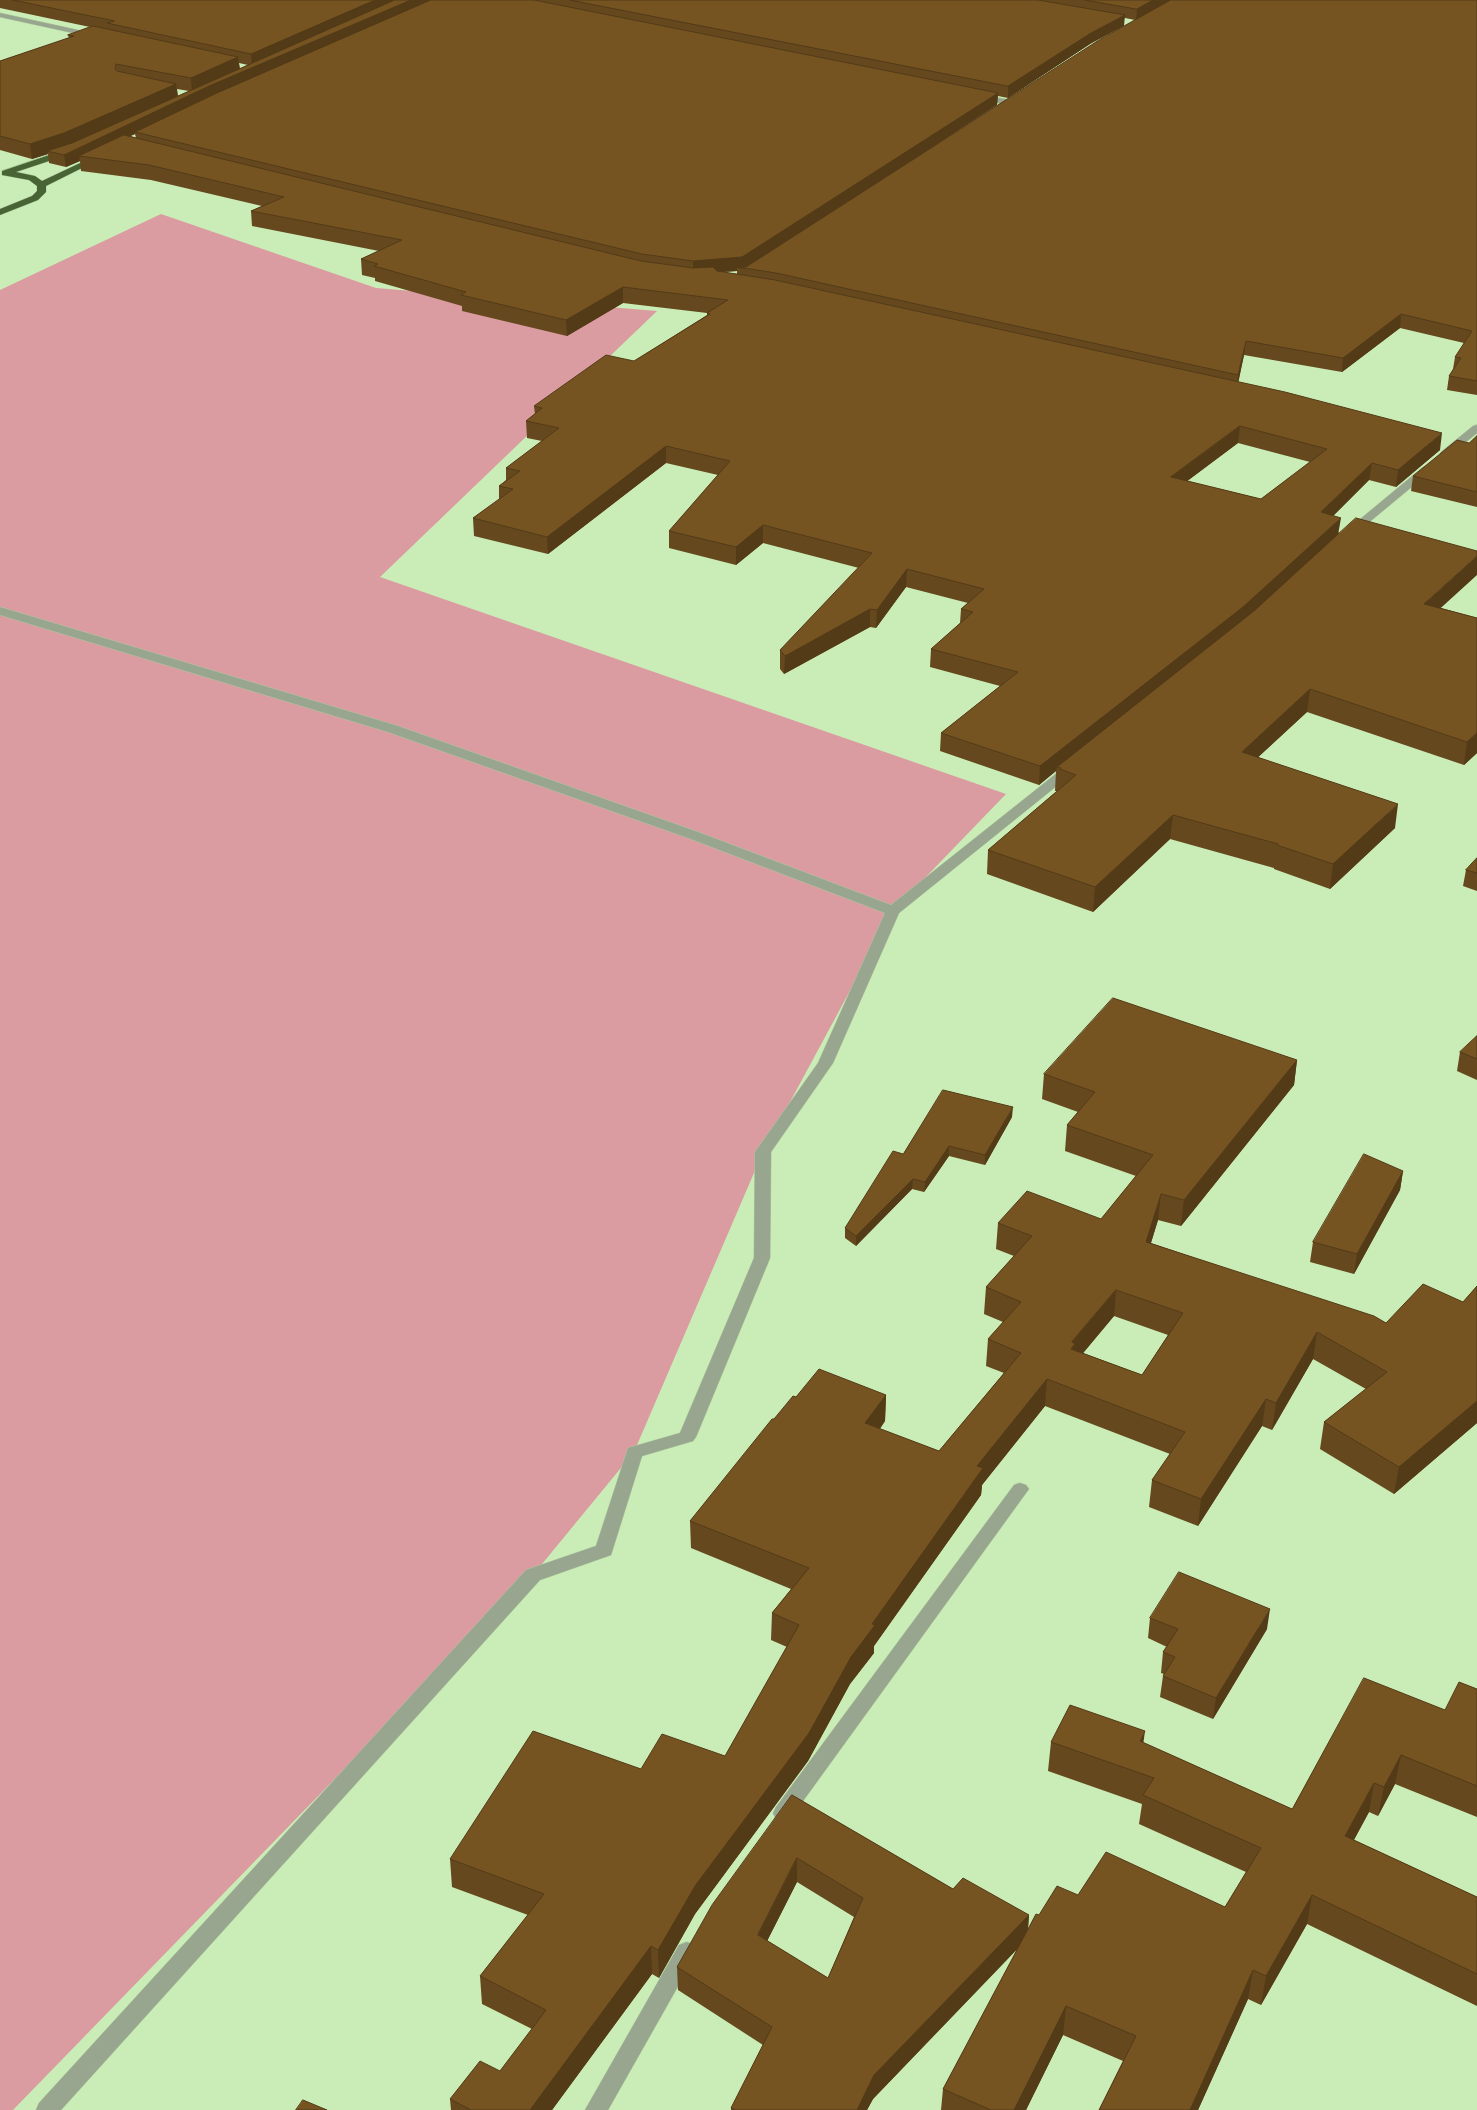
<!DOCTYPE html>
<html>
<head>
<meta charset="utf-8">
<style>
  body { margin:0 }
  canvas { display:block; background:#caecb6 }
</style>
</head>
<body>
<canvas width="1477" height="2110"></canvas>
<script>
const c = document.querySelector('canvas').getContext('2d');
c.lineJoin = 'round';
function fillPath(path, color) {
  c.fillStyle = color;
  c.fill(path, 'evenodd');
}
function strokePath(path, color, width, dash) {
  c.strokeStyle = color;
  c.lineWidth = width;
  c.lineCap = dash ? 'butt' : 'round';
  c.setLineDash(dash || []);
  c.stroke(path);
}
const green = new Path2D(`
  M161,214L376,288L657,311L380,577L1006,794L893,911L763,1152L634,1452L533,1575L13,2110H0V290Z`);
const minor = new Path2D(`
  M0,13L96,34L100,36L96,38L0,17Z
  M975,94L1011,100L1015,103L1011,106L978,98L974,96Z
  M1477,425V433L1449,456H1441L1440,454L1441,452L1473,426Z
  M1427,466L1432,469L1431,471L1355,534H1347L1345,532L1347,530L1423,467Z
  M0,607L398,726L698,832L891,905L1067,765L1072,764L1079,768L899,913L833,1063L771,1152L770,1258L696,1437L693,1441L642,1456L611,1555L540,1580L61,2110H36L39,2103L526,1570L596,1546L628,1448L680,1433L754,1258L755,1152L818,1063L885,913L688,838L388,732L0,615Z
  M1020,1483L1026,1485L1029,1489L1026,1493L790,1819L783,1821L776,1819L773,1813L776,1807L1014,1485Z
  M687,1942L695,1945L698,1951L608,2110H585L679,1945Z`);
const highway = new Path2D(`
  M67,149L71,152L70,154L16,172L35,176L42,181L95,156L102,158L46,186V192L38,200L0,215V209L32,196L37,191V186L29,180L2,175V171Z`);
const wall = new Path2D(`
  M0,0H1477V395L1447,390L1449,376L1453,369L1455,357L1464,343L1400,328L1342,372L1244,355L1238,382L1440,450L1396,487L1369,480L1333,516L1339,534L1441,608L1477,618V753L1464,765L1307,712L1258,757L1395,828L1330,889L1274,869V868L1170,839L1093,912L987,874L988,850L1057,791H1055L1056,771L1039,785L940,751L941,733L1000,686L930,667L931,649L960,623L961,609L968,603L906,587L876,628L870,627L784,674L780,669V650L859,568L763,543L736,565L669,548V531L718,475L666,463L548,554L474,536L473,518L499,500V486L506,480V468L542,441L527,438L526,421L535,414L534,406L634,361L707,315V313L623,303L567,336L462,311V306L375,281V278L362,275L361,259L379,251L252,226L251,211L262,206L151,180L81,171L80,161L66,167L49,163L48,154L32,159L0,150V61L69,38L68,35L90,27L0,8ZM1125,18L1135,20L924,152L997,105L998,96L1008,98L1090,44ZM239,63L248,65L240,69ZM177,89L189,91L178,96ZM135,134L136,138L130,136ZM737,271V274L721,272ZM1238,443L1310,462L1261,499L1187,481Z
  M1477,436V507L1411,491L1413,476L1469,443Z
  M1477,858V891L1463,886L1466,870Z
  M1477,1036V1080L1457,1071L1460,1052Z
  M1297,1060L1294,1085L1181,1226L1158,1220L1151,1243L1386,1323L1463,1302L1477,1286V1423L1394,1494L1320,1449L1324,1422L1366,1389L1313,1359L1272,1430L1262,1426L1198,1526L1149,1507L1152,1480L1170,1454L1045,1406L982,1485L981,1495L874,1646V1653L850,1684L808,1761L695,1914L659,1978L652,1974L552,2110H451L450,2099L500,2071L532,2029L482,2004L480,1976L528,1915L452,1887L450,1859L641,1769L725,1756L787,1647L771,1640L772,1613L791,1589L691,1548L690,1521L774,1419L796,1397L886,1395L885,1421L880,1429L939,1451L1004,1373L986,1366L988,1339L1003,1322L984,1314L986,1287L1014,1256L996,1249L998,1223L1101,1219L1136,1176L1065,1151L1067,1125L1078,1112L1042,1099L1044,1074ZM1114,1316L1168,1335L1142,1375L1083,1353Z
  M1012,1117L985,1165L949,1156L924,1192L912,1189L856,1246L845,1238V1228L903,1154Z
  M1403,1171L1400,1190L1354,1274L1310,1262L1313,1242Z
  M1150,1618L1267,1629L1213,1719L1160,1697L1163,1676L1164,1674L1161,1673L1163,1652L1167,1647L1148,1638Z
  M1477,1689V1817L1395,1784L1378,1816L1369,1812L1354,1840L1477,1897V2006L1307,1924L1261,2005L1248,1999L1198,2110H1099L1123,2061L1063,2035L1026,2110H941L943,2089L1018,1948L873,2099L867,2110H731V2108L763,2045L678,1990L677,1967L792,1795L953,1889L1029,1915L1028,1930L1039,1915L1078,1895L1225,1907L1246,1872L1139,1824L1142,1804L1048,1771L1051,1742L1144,1743L1292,1809ZM797,1882L854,1917L828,1978L767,1941Z`);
const shadedWall = new Path2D(`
  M375,0H401L252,66L251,54Z
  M411,0H437L135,132V134L86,157L79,156L80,161L66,167L64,155L209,86Z
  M1153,0H1172L1136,20L1137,9Z
  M1125,15L1124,26L1090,44L1008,98V86L1091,33Z
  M238,57L240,71L192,92L191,78Z
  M176,84L178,98L66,147L47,151L48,154L32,159L30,144Z
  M998,93L997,105L745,269L737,267V271L693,274V261Z
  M623,287V303L567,336L566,320Z
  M1401,314L1400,328L1342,372L1343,358Z
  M1246,341L1244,355L1237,389L1238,375Z
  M1240,426L1238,443L1170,494L1171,477Z
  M1442,433L1440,450L1396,487L1398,470Z
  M666,446V463L548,554L547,537Z
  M1372,463L1369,480L1319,530L1321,512Z
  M1341,518L1338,535L1241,625L1057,767L1056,771L1039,785L1040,766Z
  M763,525V543L736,565V547Z
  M1477,556V575L1421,626L1424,604Z
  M907,569L906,587L876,628L877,610Z
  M870,609V627L784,674L785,656Z
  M1310,689L1307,712L1239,775L1242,752Z
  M1477,733V753L1464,765L1467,742Z
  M1398,804L1395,828L1330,889L1333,864Z
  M1173,815L1170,839L1093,912L1095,887Z
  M1297,1060L1294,1085L1181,1226L1184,1200Z
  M1013,1107L1012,1117L985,1165V1155Z
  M949,1146V1156L924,1192L925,1182Z
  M1403,1171L1400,1190L1354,1274L1357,1254Z
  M913,1179L912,1189L856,1246V1236Z
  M1161,1194L1158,1220L1143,1268L1146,1242Z
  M1116,1290L1114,1316L1074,1364L1069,1375L1072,1342Z
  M1317,1332L1313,1359L1272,1430L1276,1403Z
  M1047,1379L1045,1406L982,1485L981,1495L874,1646V1653L850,1684L808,1761L695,1914L659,1978L658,1950L695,1886L851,1657L872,1624L977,1466Z
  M886,1395L885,1421L864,1450L865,1423Z
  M1266,1399L1262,1426L1198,1526L1201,1499Z
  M1477,1401V1423L1394,1494L1399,1467Z
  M1270,1609L1267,1629L1213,1719L1216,1698Z
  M1145,1731L1141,1760L1140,1741Z
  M1401,1755L1395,1784L1378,1816L1384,1787Z
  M1374,1783L1369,1812L1340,1865L1345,1836Z
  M797,1858V1882L758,1959V1935Z
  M1312,1895L1307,1924L1261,2005L1266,1976Z
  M1029,1915L1027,1939L873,2099L867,2110H857L874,2075Z
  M651,1946L652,1974L552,2110H530Z
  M1253,1970L1248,1999L1198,2110H1190Z
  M1066,2006L1063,2035L1026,2110H1014Z`);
const building = new Path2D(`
  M13,0H375L251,54L107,23L114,21Z
  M395,0H411L209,86L64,155L47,151L72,143Z
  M431,0H534L998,93L742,257L693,261L642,254L135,132L217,93Z
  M570,0H1038L1125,15L1091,33L1008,86Z
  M1085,0H1153L1137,9Z
  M1171,0H1477V381L1449,376L1461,358L1455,357L1472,331L1401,314L1343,358L1246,341L1238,375L776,273L737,267H746L1099,40Z
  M93,26L238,57L191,78L116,64L115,69L117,71L176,84L64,133L30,144L0,136V61L74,36L68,35Z
  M124,135L641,261L693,268L713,267L717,271L775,280L1285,392L1442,433L1398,470L1372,463L1321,512L1341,518L1243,607L1040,766L941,733L1018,672L931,649L973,612L961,609L984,589L907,569L877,610L870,609L785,656L780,650L872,553L763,525L736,547L669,531L730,461L666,446L547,537L473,518L513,489L499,486L520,471L506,468L559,428L526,421L542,408L534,406L606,355L634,361L710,314L707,313L728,300L623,287L566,320L461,295L466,292L374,266L378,264L361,259L402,240L251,211L284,197L149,165L79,156ZM1240,426L1327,449L1261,499L1171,477Z
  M1477,436V492L1413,476L1457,440L1469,443Z
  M1356,518L1477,551V556L1424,604L1477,618V733L1467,742L1310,689L1242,752L1398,804L1333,864L1277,845L1278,844L1173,815L1095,887L988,850L1076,775L1060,769L1061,768L1057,767L1254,611Z
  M1477,858V873L1466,870Z
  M1113,998L1297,1060L1184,1200L1161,1194L1146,1242L1374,1316L1386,1323L1423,1284L1463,1302L1477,1286V1401L1399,1467L1324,1422L1387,1372L1317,1332L1276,1403L1266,1399L1201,1499L1152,1480L1185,1432L1047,1379L977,1466L983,1468L872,1624L875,1625L851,1657L809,1733L695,1886L658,1950L651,1946L530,2110H471L450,2099L480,2061L500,2071L546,2010L480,1976L544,1894L450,1859L533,1731L641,1769L662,1734L725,1756L799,1625L772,1613L809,1568L690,1521L772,1419H774L793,1396L796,1397L819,1369L886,1395L865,1423L939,1451L1021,1353L988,1339L1021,1302L986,1287L1032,1236L998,1223L1027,1191L1101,1219L1153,1155L1067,1125L1095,1092L1044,1074ZM1116,1290L1183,1313L1142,1375L1071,1349L1075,1344L1072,1342Z
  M1477,1036V1059L1460,1052Z
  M943,1090L1013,1107L985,1155L949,1146L925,1182L913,1179L856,1236L845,1228L893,1151L903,1154Z
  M1364,1154L1403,1171L1357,1254L1313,1242Z
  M1179,1572L1270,1609L1216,1698L1163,1676L1175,1657L1163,1652L1178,1629L1150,1618Z
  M1364,1678L1445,1710L1459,1682L1477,1689V1786L1401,1755L1384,1787L1374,1783L1345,1836L1477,1897V1974L1312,1895L1266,1976L1253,1970L1190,2110H1099L1136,2036L1066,2006L1014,2110H991L943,2089L1036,1914L1039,1915L1057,1886L1078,1895L1106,1852L1225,1907L1261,1848L1143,1795L1154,1778L1051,1742L1070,1705L1145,1731L1140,1741L1292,1809Z
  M792,1795L953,1889L963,1878L1029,1915L874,2075L857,2110H736L731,2108L772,2027L677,1967L712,1905ZM797,1858L863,1898L828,1978L758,1935Z
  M303,2100L327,2110H296Z`);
fillPath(green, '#da9ca1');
strokePath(minor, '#acca9a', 1);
strokePath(highway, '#acca9a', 1);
fillPath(minor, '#98a690');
fillPath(highway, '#486435');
fillPath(wall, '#65481d');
fillPath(shadedWall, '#533b18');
fillPath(building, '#765422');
strokePath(building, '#533b18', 1);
</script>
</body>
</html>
